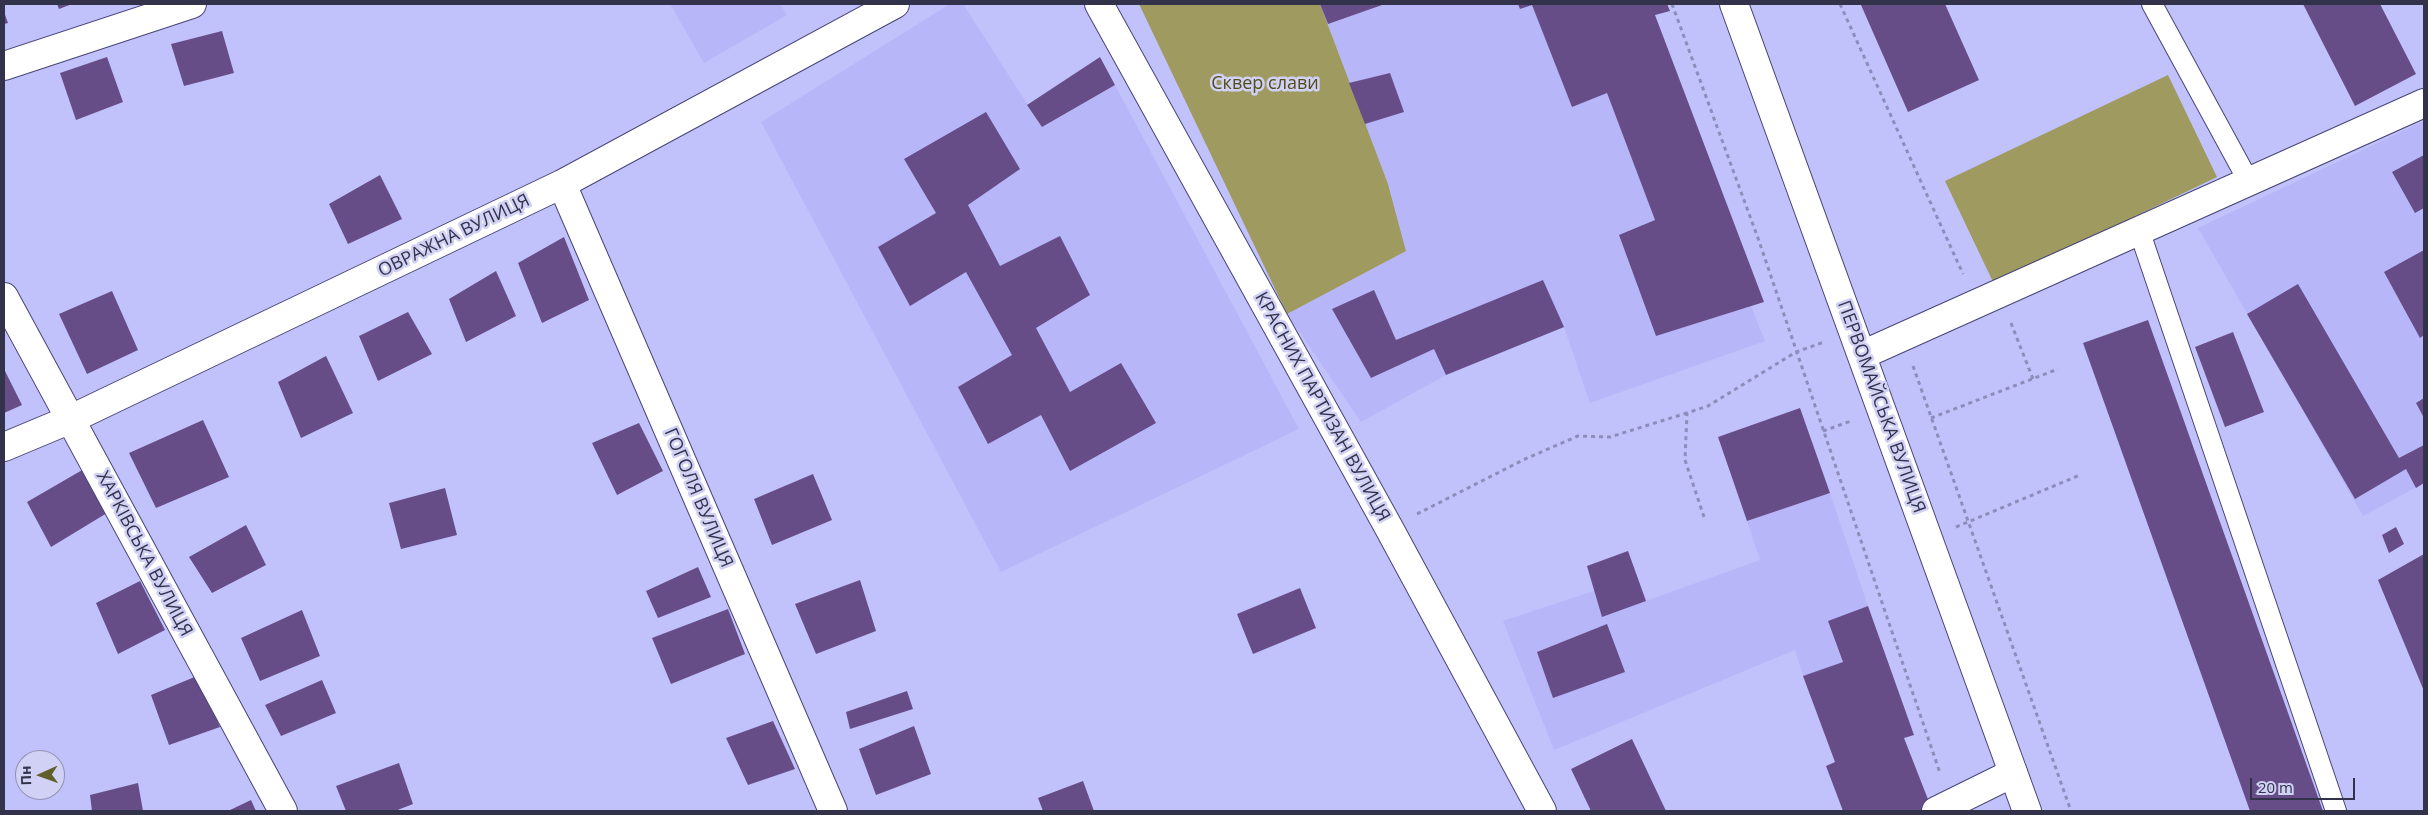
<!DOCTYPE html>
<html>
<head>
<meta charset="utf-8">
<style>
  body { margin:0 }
  #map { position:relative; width:2428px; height:815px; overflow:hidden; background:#c1c2fc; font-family:"Open Sans",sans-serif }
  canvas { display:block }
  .frame { position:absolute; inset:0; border:5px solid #32324a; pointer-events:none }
  .north { position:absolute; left:15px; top:750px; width:50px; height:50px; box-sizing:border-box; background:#d0d1f5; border:1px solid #9191b1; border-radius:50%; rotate:268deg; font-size:14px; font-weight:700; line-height:20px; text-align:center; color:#32324a }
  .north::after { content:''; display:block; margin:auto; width:18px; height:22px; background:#625e2a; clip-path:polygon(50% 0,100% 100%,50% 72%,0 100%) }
  .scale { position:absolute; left:2250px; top:778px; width:105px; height:22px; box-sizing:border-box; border:2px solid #32324a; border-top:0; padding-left:6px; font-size:15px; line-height:18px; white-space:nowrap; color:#32324a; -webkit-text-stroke:4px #d0d1f5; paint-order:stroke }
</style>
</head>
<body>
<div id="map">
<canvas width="2428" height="815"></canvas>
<div class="frame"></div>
<div class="north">Пн</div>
<div class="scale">20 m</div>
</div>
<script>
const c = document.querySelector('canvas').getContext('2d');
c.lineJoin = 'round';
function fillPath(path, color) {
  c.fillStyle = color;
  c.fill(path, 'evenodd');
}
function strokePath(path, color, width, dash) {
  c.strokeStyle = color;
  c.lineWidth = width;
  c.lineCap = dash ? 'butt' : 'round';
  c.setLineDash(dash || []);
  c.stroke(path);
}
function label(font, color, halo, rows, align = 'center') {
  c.font = font + ' "Open Sans",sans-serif';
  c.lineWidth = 5;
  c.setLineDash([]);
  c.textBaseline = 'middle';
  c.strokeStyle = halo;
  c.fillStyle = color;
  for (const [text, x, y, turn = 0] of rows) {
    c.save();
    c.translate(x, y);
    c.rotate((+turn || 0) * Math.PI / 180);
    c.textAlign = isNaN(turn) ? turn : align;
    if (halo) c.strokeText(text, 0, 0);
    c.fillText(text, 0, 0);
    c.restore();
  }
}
const built = new Path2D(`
  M670,4H780L787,15L704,63Z
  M950,4H963L1042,127L1115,85L1299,429L1001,572L761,122Z
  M1386,4H1518L1520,9L1532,5L1572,107L1607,93L1655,220L1619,236L1656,336L1751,306L1765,341L1590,403L1564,327L1446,375L1361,422L1287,314L1406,251L1390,189L1328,24Z
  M2424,121V483L2363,516L2198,228Z
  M1830,493L1868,606L1828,621L1843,662L1803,676L1795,650L1554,750L1503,621L1594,591L1587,566L1628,551L1646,601L1760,560L1747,521Z`);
const green = new Path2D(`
  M1139,4H1320L1388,184L1406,251L1287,314Z
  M2168,75L2217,177L1994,284L1945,181Z`);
const building = new Path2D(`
  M57,4H72L59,9Z
  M1320,4H1385L1328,24Z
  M1518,4H1667L1670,11L1655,15L1764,302L1656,336L1619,235L1655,220L1607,93L1572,107L1532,5L1520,9Z
  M1864,4H1945L1979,80L1908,112L1861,5Z
  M2303,4H2380L2416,74L2355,106Z
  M4,12L8,23L4,24Z
  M222,31L234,73L184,86L171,44Z
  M107,57L123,102L76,120L60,73Z
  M1100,57L1115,85L1042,127L1027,105Z
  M1390,73L1404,112L1365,124L1349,83Z
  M986,112L1020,169L968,205L1000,266L1060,236L1090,295L1036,328L1070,392L1121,363L1156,423L1070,471L1041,415L988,444L958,387L1012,355L966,272L910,306L878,247L936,213L904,159Z
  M2424,155V208L2415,213L2392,172Z
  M380,175L402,219L348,244L329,204Z
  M564,237L589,300L542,323L518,263Z
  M2424,250V335L2420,338L2384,272Z
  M496,271L516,316L466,342L449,299Z
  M1543,280L1564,327L1446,375L1434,349L1371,378L1332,309L1374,290L1396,340Z
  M2298,284L2399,458L2424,445V483L2416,488L2406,469L2355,499L2247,314Z
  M112,291L138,350L87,374L59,314Z
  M408,312L432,354L378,381L359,336Z
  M2148,320L2323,811H2250L2083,343Z
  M2233,332L2264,412L2225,427L2195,347Z
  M326,356L353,413L301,438L278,382Z
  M4,369L22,405L4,413Z
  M2424,398V418L2416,403Z
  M1800,408L1830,493L1747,521L1718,437Z
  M203,420L229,477L156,508L129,453Z
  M639,423L663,471L617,495L592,443Z
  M84,469L107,513L51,547L27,502Z
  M813,474L832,520L772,545L754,499Z
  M445,488L457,535L401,549L389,503Z
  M246,525L266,565L212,593L189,557Z
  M2396,527L2404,544L2389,553L2382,535Z
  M1628,551L1646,601L1602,617L1587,566Z
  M2424,554V691L2378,580Z
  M698,567L711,597L658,618L646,591Z
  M860,580L876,631L816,654L795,604Z
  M140,581L165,630L118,654L96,603Z
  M1300,588L1316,628L1253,654L1237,614Z
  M1868,606L1914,735L1904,738L1931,807L1920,811H1843L1826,766L1835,762L1803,676L1843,662L1828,621Z
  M728,609L745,654L671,684L652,638Z
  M302,610L320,656L260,681L241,638Z
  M1607,624L1625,672L1553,698L1537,652Z
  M197,676L220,727L169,745L151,695Z
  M322,680L336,713L281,736L265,705Z
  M907,691L913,709L850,729L846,712Z
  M773,721L795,769L748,785L726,738Z
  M914,726L931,774L876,795L859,749Z
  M1632,739L1666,811H1591L1571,769Z
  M399,763L413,804L395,811H346L336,786Z
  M1083,781L1094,811H1043L1038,798Z
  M138,783L143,811H92L90,795Z
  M251,800L256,811H228Z`);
const path = new Path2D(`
  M1672,4L1759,241L1940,773
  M1840,4L1963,274
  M2011,323L2033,379
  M1913,366L2071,811
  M1931,418L2058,369
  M1823,431L1851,421
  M1417,514L1525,459L1578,436L1610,437L1687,413
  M1704,517L1685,460L1687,413L1708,406L1796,352L1824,342
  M1956,527L2080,475`);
const lane = new Path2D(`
  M2152,4L2249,182
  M2139,230L2336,811`);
const street = new Path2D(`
  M1099,4L1389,528L1542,811
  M4,66L192,4
  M562,184L833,811
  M4,297L283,811
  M1862,355L2424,103
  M4,447L71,419L562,184L895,4
  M1936,811L2013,773`);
const secondary = new Path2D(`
  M1734,4L2027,811`);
const parkNames = [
  ["Сквер слави",1265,84]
];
const streetNames = [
  ["ОВРАЖНА ВУЛИЦЯ",454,236,-26],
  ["КРАСНИХ ПАРТИЗАН ВУЛИЦЯ",1322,407,61],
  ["ПЕРВОМАЙСЬКА ВУЛИЦЯ",1881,407,70],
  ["ГОГОЛЯ ВУЛИЦЯ",698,498,67],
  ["ХАРКІВСЬКА ВУЛИЦЯ",144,554,62]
];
fillPath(built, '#b6b6f8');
fillPath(green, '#9f9a60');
fillPath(building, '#674d87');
strokePath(lane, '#474577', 22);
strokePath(street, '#474577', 30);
strokePath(secondary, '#474577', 30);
strokePath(path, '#8d8dbb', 3, [4, 4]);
strokePath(lane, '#fff', 20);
strokePath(street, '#fff', 28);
strokePath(secondary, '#fff', 28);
label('18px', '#534e16', '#d0d1f5', parkNames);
label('18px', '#32324a', '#d0d1f5', streetNames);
</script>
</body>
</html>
